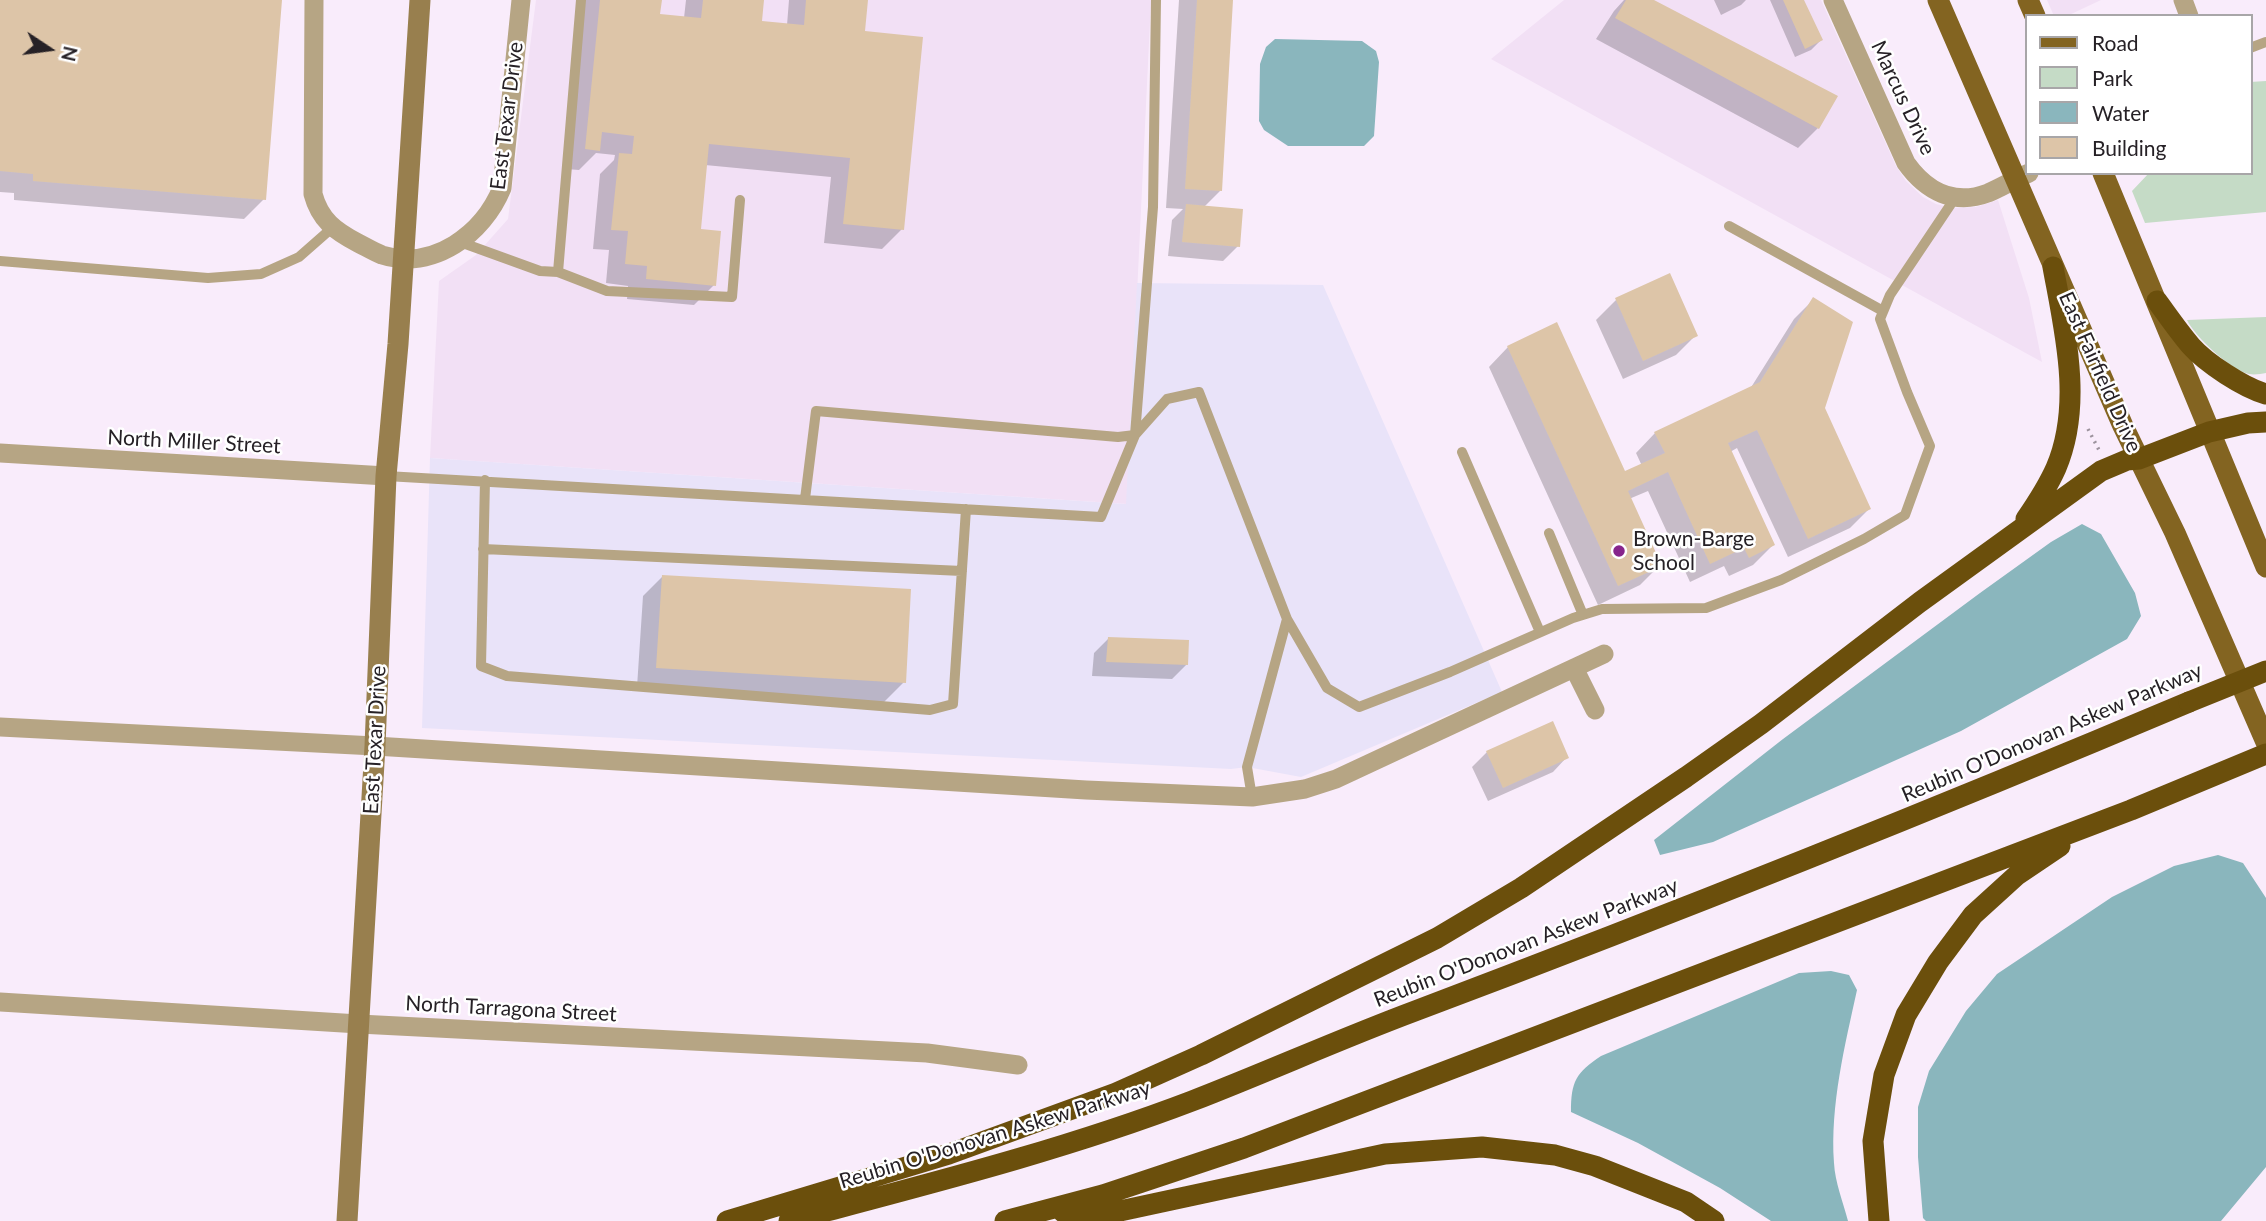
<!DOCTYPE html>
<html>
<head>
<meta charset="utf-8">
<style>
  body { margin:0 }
  #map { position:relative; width:2266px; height:1221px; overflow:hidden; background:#f9ecfb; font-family:Lato,sans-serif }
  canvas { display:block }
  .legend { position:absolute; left:2025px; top:14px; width:228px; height:161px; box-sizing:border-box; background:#fff; border:2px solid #a8a6a8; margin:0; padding:9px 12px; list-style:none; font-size:21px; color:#262126 }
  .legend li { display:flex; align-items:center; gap:14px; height:35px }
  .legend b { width:35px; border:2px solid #a8a6a8 }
  .north { position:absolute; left:14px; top:14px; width:70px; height:70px; -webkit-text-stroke:5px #fff; paint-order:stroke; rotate:103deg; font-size:19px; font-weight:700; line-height:28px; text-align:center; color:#262126 }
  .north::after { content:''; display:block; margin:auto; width:24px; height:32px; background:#262126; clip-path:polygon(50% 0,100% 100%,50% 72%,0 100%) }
</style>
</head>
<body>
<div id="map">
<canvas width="2266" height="1221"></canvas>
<ul class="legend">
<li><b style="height:9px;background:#836421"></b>Road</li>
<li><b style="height:19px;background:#c5dbc6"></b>Park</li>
<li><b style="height:19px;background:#8ab6bd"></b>Water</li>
<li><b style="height:19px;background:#ddc5a8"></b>Building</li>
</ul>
<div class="north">N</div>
</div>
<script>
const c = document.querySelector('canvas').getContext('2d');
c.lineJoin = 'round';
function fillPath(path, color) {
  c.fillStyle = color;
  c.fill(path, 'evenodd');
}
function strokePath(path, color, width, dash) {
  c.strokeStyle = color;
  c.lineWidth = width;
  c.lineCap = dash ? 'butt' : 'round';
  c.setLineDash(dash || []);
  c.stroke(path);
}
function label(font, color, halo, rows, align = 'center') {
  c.font = font + ' Lato,sans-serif';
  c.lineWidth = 5;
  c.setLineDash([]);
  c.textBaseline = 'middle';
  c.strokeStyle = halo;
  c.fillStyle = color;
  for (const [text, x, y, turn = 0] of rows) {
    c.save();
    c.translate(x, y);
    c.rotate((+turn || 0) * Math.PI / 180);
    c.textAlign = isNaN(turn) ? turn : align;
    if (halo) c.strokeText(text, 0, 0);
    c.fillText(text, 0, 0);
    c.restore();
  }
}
const built = new Path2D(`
  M536,0H1151L1127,504L430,458L439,281L476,255L508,219Z
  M1564,0H1821L1896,166L1906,181L1923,197L1936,204L1952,208L1976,207L1998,200L2029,298L2042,362L1491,59Z
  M2047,0H2101L2067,16H2054Z`);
const industrial = new Path2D(`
  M1137,283L1323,285L1502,692L1301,777L1247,767L1231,769L422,728L430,458L1126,504Z`);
const green = new Path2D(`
  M2266,81V212L2145,223L2132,191L2149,173H2250V82Z
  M2266,317V373C2261,374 2254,375 2249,374C2232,371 2195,337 2187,320Z`);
const water = new Path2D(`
  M1275,39L1362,41L1376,51L1379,62L1374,136L1364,146H1288L1264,130L1259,121L1260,64L1266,47Z
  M2082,524L2101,534L2135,593L2141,616L2127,639L1961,731L1713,842L1660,855L1654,840L1783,739L1980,593L2051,542Z
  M2218,855L2243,863L2266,898V1167L2221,1221H1926L1923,1218L1918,1157V1107L1929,1071L1966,1011L1997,974L2112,897L2174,866Z
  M1831,971L1849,975L1857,990C1845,1045 1830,1105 1834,1163C1835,1182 1843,1202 1848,1221H1771L1720,1188L1638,1143L1571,1112C1571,1081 1576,1073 1601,1056L1799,973Z`);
const shadow = new Path2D(`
  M0,0H281L264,199L244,219L14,200V193L0,192Z
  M583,0H660L659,16L684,18L686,0H763L760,23L787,25L789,0H866L863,33L902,229L882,249L824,243L831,177L705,165L699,231L714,285L694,305L627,299L628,286L606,283L609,250L593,249L600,174L614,160L615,155L596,153L579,170L566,169Z
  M1179,0H1231L1220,191L1204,207L1238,246L1223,261L1168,256L1172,220L1183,209L1166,208Z
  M1624,0H1650L1818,128L1798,148L1596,39L1614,11Z
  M1714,0H1746L1741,5L1721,15Z
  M1770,0H1802L1821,40L1811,50L1795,57Z
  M1669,276L1696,335L1676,355L1623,379L1596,320L1616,300Z
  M1814,299L1823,408L1869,509L1850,528L1788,557L1737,448L1730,452L1773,545L1753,565L1729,576L1724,566L1690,582L1648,491L1629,499L1660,565L1640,585L1598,605L1489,367L1508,347L1624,474L1642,466L1636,453L1655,433L1750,389L1794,319Z
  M663,576L904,682L884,702L637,687L643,596Z
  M1108,639L1187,664L1172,679L1092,676L1094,653Z
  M1487,752L1567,757L1553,772L1488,801L1472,767Z`);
const building = new Path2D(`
  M0,0H282L266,200L33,181V174L0,171Z
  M600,0H662L660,14L701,18L703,0H764L762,21L804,25L806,0H868L865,31L923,37L904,230L843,224L850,158L709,144L701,229L721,231L716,286L646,279L647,266L625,264L628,231L611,230L619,153L632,154L634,136L602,132L600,151L585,149Z
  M1197,0H1233L1222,191L1185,189Z
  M1626,0H1654L1838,96L1819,129L1615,18Z
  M1783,0H1804L1823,40L1805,49Z
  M1186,204L1243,209L1240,247L1182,242Z
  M1670,273L1698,336L1643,361L1615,298Z
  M1813,297L1853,322L1825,408L1871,509L1808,539L1757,430L1728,443L1775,545L1749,558L1744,548L1710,564L1668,472L1628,491L1662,566L1618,586L1507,346L1557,322L1625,471L1665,453L1654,432L1760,382Z
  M662,575L911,589L906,683L656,668Z
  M1108,637L1189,640L1188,665L1106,662Z
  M1553,721L1569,758L1503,788L1486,751Z`);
const path = new Path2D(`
  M2088,429L2099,450`);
const lane = new Path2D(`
  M2250,48L2266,42
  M1729,226L1883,311
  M460,242L540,271L558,272L581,0
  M0,261L208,278L261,274L299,257L332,228
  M558,272L607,291L732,297L740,200
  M1462,452L1540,632
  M386,476L1101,517L1135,435L1167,399L1199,392L1287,619L1247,767L1252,797
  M485,480L481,666L507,676L930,710L953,704L966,509
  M805,499L816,411L1118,437L1135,435L1153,207L1156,0
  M1549,533L1583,615
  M483,549L962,571
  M1287,619L1327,688L1359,707L1450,672L1573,618L1602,609L1706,608L1781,580L1864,539L1905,515L1930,446L1907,392L1880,319L1890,295L1955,198`);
const street = new Path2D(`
  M314,0L313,194C320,220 335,231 358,243C366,247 374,252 382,255C434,271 483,234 502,188L521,0
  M1833,0L1906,163C1926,191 1954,206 1988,193C2002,187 2015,179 2029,173
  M2183,0L2189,16
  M0,453L386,476
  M1574,668L1595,710
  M0,727L375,746L1086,790L1252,797L1305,789L1336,779L1604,654
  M0,1002L359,1024L927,1053L1018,1065`);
const secondary = new Path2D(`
  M347,1221L375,746L386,476L398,344L420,0`);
const primary = new Path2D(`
  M1938,0L2123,426L2175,533L2266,742
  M2028,0L2035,16
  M2103,173L2266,567`);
const highway = new Path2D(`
  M2157,301C2168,316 2179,332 2191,346C2206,363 2244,388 2266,394
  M2026,519C2037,503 2048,486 2056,468C2083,405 2065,332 2053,267
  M1063,1212L1106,1214L1385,1154L1482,1147L1555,1155L1595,1166L1686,1202L1714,1221
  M727,1221L949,1154L1116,1093L1201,1055L1437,938L1521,888L1686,777L1761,724L1920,602L2101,471L2127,460L2139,459L2209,432L2248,423L2266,422
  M789,1221C924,1185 1061,1151 1192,1101C1267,1072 1340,1039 1415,1011C1675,913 1933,810 2189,702
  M1005,1221L1103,1195L1244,1148L2131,810L2266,754
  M1879,1221L1873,1141L1884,1075L1906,1015L1938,962L1973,915L2017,875L2060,846`);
const highwayBridge = new Path2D(`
  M2189,702L2266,671`);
const markers = [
  [1619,551,7,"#87248c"]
];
const streetNames = [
  ["Marcus Drive",1903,98,65],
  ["East Texar Drive",507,116,-83],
  ["East Fairfield Drive",2100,372,66],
  ["North Miller Street",194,442,3],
  ["Reubin O'Donovan Askew Parkway",2052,733,-23],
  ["East Texar Drive",375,740,-87],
  ["Reubin O'Donovan Askew Parkway",1526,943,-21],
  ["North Tarragona Street",511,1009,3],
  ["Reubin O'Donovan Askew Parkway",995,1135,-17]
];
const poiNames = [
  ["Brown-Barge",1633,539],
  ["School",1633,563]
];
fillPath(built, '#f2e0f5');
fillPath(industrial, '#e9e3f9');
fillPath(green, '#c5dbc6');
fillPath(water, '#8ab6bd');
fillPath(shadow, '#0003');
fillPath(building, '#ddc5a8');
strokePath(path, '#9c929d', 3.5, [2, 5]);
strokePath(lane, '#b6a584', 10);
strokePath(street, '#b6a584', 19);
strokePath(secondary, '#987f4e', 21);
strokePath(primary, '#836421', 21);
strokePath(highway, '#6b4f0c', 21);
strokePath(highwayBridge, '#6b4f0c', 21);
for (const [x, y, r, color] of markers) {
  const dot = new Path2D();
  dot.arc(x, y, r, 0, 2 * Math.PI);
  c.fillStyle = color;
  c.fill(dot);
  strokePath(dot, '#fff', 2.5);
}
label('21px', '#262126', '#fff', streetNames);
label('21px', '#262126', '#fff', poiNames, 'left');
</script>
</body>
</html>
